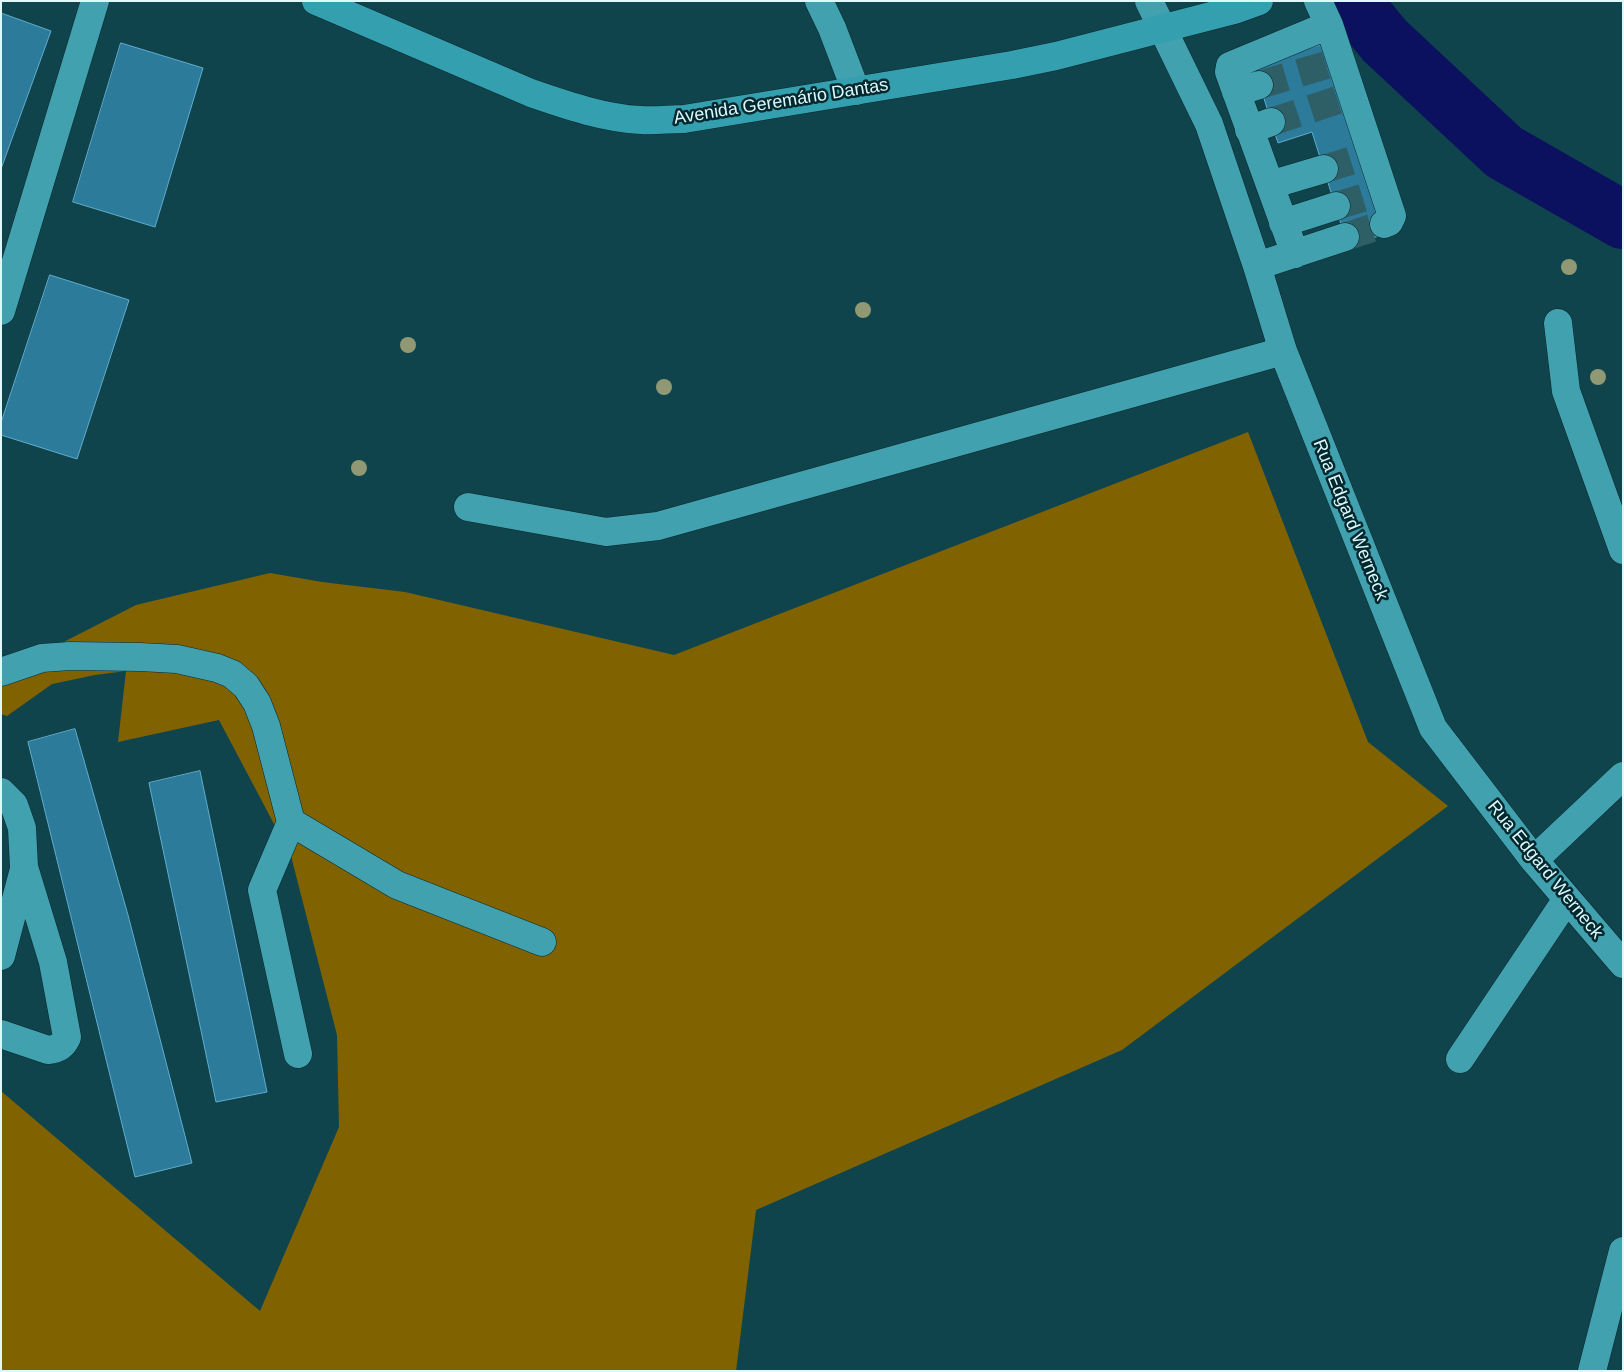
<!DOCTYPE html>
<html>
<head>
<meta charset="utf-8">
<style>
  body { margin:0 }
  #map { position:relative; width:1624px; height:1372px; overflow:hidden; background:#10444c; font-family:Helvetica,sans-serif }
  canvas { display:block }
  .frame { position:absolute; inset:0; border:2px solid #dff8fc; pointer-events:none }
</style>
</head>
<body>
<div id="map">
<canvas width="1624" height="1372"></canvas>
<div class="frame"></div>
</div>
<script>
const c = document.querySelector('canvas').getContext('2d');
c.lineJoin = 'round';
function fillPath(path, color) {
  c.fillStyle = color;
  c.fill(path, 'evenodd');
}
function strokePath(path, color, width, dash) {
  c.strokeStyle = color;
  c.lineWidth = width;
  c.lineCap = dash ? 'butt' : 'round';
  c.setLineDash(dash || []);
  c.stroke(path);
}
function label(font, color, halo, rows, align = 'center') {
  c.font = font + ' Helvetica,sans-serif';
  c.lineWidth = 5;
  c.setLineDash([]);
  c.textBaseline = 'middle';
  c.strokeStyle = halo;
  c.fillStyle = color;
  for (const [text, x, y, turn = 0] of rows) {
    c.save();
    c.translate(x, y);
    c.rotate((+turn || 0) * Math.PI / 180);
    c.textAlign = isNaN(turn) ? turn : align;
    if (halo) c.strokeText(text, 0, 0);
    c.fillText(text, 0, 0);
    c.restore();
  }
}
const forest = new Path2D(`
  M1248,432L1368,742L1448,806L1122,1050L756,1210L736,1371H1V1091L260,1311L339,1127L337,1035L291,856L219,720L118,742L126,671L95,675L52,684L7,716L1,714V674L136,605L270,573L322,582L405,592L674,655Z`);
const river = new Path2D(`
  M1352,1L1385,41L1504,152L1623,220`);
const building = new Path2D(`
  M1,13L51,31L1,169Z
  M121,43L203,68L155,227L73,202Z
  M1327,43L1388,233L1348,246L1312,132L1278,143L1254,67Z
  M50,275L129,300L77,459L1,435V423Z
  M75,729L128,915L192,1163L135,1177L28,742Z
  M200,771L267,1092L216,1102L149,783Z`);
const minorTunnel = new Path2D(`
  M1259,85L1333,63
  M1271,122L1344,98
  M1324,169L1363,157
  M1336,206L1375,194
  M1345,237L1384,224`);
const minor = new Path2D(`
  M819,1L832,28L856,91
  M1149,1L1209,124L1257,266L1283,351L1433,728L1534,860L1623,964
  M1318,1L1329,25L1392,216L1389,222L1384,224
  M1236,92L1259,85
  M1249,130L1271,122
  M1270,185L1324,169
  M1283,223L1336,206
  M1295,254L1229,72L1230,66L1329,25
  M1257,266L1345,237
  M1,311L95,1
  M1558,323L1566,391L1623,550
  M468,507L606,532L658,526L1283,351
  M1,672L42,658L70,656L140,657L177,659L217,668L232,674L246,686L257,703L266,726L291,822L262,890L298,1054
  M1,792L14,805L22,828L24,867L53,962L67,1037C63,1046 58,1049 48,1050L1,1034
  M291,822L397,885L542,942
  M1534,860L1623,776
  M1,956L24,869
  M1460,1059L1567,899
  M1592,1371L1623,1251`);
const major = new Path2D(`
  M316,1L531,93C566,105 603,118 641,120C655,121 670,119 684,119L1012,65L1056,56L1234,10L1259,1`);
const trees = [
  [1569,267],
  [863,310],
  [408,345],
  [1598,377],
  [664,387],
  [359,468]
];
const streetNames = [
  ["Avenida Geremário Dantas",781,102,-9],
  ["Rua Edgard Werneck",1350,520,68],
  ["Rua Edgard Werneck",1545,870,51]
];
fillPath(forest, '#806300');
strokePath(river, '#0b115e', 58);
fillPath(building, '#2c7b9b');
strokePath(building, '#60accd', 1);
strokePath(minorTunnel, '#2f5f66', 28, [28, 14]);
strokePath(minor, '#0a282d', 29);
strokePath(major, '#0a282d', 29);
strokePath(minor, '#42a1af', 28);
strokePath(major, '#349fae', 28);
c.fillStyle = '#919974';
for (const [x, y] of trees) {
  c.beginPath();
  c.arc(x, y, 8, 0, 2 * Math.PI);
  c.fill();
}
label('18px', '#dff8fc', '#00292f', streetNames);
</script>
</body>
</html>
